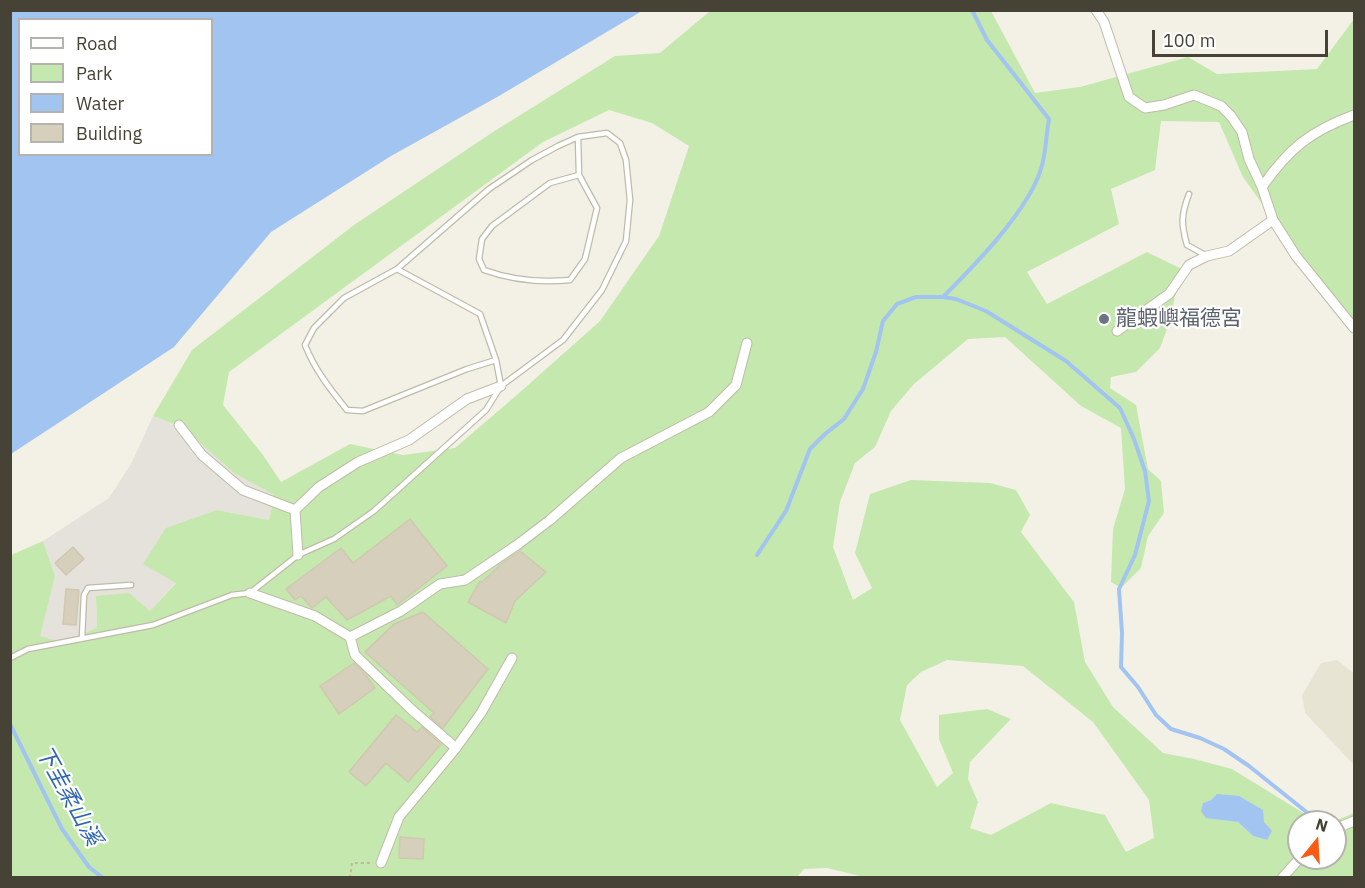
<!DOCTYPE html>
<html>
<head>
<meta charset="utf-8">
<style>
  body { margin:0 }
  #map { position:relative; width:1365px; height:888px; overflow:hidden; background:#f3f1e6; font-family:"IBM Plex Sans",sans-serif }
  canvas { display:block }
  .frame { position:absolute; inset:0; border:12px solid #464235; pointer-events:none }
  .legend { position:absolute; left:18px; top:18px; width:195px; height:138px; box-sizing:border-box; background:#fff; border:2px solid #b5b3ae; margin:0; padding:8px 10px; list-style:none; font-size:18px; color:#464235 }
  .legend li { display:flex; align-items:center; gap:12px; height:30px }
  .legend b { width:30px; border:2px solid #b5b3ae }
  .north { position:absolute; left:1287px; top:810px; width:60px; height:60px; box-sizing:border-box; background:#fff; border:2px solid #b5b3ae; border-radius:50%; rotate:18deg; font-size:16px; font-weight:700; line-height:24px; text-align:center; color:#464235 }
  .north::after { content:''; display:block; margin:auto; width:21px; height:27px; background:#fb5c15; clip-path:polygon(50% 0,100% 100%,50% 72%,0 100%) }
  .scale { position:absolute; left:1152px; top:30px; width:176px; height:27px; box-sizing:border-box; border:3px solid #464235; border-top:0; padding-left:8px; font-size:18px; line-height:21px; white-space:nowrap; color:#464235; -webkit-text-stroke:4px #fff; paint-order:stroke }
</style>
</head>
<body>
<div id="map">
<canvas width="1365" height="888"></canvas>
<div class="frame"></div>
<ul class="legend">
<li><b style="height:8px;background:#fff"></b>Road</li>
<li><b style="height:16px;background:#c5e8ae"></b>Park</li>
<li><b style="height:16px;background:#a2c4f1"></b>Water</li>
<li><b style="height:16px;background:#d5cfbb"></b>Building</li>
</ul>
<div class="north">N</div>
<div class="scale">100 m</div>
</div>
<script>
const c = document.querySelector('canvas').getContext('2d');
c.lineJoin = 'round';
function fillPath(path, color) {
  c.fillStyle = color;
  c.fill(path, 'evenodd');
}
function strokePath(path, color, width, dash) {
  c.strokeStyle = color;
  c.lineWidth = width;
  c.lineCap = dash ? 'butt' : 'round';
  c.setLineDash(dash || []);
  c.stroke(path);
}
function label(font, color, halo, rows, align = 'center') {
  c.font = font + ' "IBM Plex Sans","Noto Sans TC",sans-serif';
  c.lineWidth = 4.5;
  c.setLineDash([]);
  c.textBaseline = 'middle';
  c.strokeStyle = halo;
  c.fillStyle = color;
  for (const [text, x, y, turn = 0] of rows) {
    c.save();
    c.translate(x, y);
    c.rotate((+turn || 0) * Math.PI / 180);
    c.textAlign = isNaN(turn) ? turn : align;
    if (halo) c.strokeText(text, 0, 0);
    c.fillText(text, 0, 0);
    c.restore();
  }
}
const residential = new Path2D(`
  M1337,660L1354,673V765L1305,713L1302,695L1321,663Z`);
const industrial = new Path2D(`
  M153,416L182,427L234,473L274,495L269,520L217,510L176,582L150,611L96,597L97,627L65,643L39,636L55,576L43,541L109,498L131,464Z`);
const green = new Path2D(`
  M710,11H991L1035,93L1080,87L1188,57L1217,74L1317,69L1354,19V321L1311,273L1243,177L1219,122L1161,121L1155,170L1111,189L1119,224L1027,272L1047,304L1147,252L1186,271L1175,296L1171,318L1160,348L1136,372L1111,377L1110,388L1136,405L1148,469L1161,481L1164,513L1148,536L1141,568L1121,588L1111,582L1113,529L1125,489L1121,428L1081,406L1005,337L968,339L914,384L891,411L875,447L855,463L840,502L833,547L853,600L872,588L855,553L870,494L911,480L990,483L1016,490L1030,515L1021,532L1074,602L1085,662L1113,707L1163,753L1194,759L1232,769L1318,822H1299V858H1335V822H1332L1354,813V877L868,878L827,868L804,869L796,878H11V555L43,541L55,576L40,636L65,643L97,627L96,596L129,593L150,611L176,583L143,564L166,528L217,510L269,520L274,495L234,473L182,427L153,416L192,350L354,225L493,132L615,56L660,53ZM609,110L652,123L689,146L659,236L600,321L518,394L455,448L403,455L350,444L281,482L263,455L223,405L229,372L543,142ZM947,660L1023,666L1093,722L1149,800L1154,838L1126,852L1105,815L1051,803L991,835L970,828L978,802L968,779L970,762L1011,719L987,709L939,715V739L953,773L937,787L900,720L907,685L921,672ZM1211,800L1267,840L1253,836L1238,822L1206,817L1203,803Z`);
const water = new Path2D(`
  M11,10H642V11L499,96L391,156L271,232L174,347L11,454ZM20,20H212V154H20Z
  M1217,794L1239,796L1263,810L1264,822L1272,831L1267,840L1253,836L1238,822L1206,818L1201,811L1203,803L1211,800Z`);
const stream = new Path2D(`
  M943,297L956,299L986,311L1066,361L1120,408L1134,439L1145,471L1149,501L1135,555L1119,589L1122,633L1121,667L1138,687L1156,715L1171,729L1200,738L1224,749L1249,766L1319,822
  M757,555L786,511L810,449L825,434L844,419L863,389L876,352L883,321L897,304L916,297H943C974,266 1028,211 1041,169C1046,154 1046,135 1049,119L987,40L972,10
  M10,724L62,829L89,867L103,878
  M1338,839L1342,842`);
const building = new Path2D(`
  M410,519L447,566L397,605L391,596L347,620L326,597L312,608L301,596L295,600L286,589L341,548L353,563Z
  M73,547L84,559L66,575L55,563Z
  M520,551L546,572L515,601L506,623L468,602L480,581L482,582L501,564Z
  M66,589L79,590L76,625L63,624Z
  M423,612L488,669L443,728L430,717L434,713L365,652L394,624Z
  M354,663L365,674L375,688L339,714L320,686Z
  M396,715L417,732L422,727L441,744L408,782L386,763L366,786L349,772Z
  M400,837L424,839L423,859L399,858Z`);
const path = new Path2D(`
  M350,878L352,863H372`);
const service = new Path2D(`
  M578,137L579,175L550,183L492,226L482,239L479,259L484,270C512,280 540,283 570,280L585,259L597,208L579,175
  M1189,194C1181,215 1181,224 1187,245L1207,256
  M397,269L480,314L496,360
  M82,638L84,595L88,588L131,585
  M10,658L28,649L153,625L232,595L250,593L298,555L334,539L374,511L486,410L501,386L563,340L602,290L626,241L630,200L626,160L620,143L607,133L578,137L558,146L532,160L489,189L397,269L344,298L314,328L305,345C315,370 330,389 347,410L363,411L467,369L496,360L501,386`);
const minor = new Path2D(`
  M1096,10L1104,22L1129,97L1145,108L1164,105L1194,95L1221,106L1231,116L1242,132L1249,159L1262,187L1273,220L1296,256L1354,328
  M1262,187C1289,148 1311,131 1354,115
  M1117,331L1169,294L1189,265L1207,256L1229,251L1273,220
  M179,425L202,455L243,490L295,510L298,555
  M295,510L319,487L358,462L409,440L467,399L501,386
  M250,593L315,616L350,637L355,655L412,710L456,748
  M350,637L401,611L440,584L465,580L517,545L550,520L621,458L709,412L736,385L747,343
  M1335,829L1354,821
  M381,863L399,817L456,748L481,713L512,658
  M1282,878L1300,858`);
const markers = [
  [1104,319,6,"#6b7280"]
];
const worshipNames = [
  ["龍蝦嶼福德宮",1116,319]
];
const waterNames = [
  ["下圭柔山溪",68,796,61]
];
fillPath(residential, '#e7e4d4');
fillPath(industrial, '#e5e2db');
fillPath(green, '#c5e8ae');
fillPath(water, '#a2c4f1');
strokePath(stream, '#a2c4f1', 4);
fillPath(building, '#d5cfbb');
strokePath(building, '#d0c8af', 1.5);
strokePath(service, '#bfbba9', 7);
strokePath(minor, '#bfbba9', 11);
strokePath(path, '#c1b99a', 2, [3, 3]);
strokePath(service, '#fff', 4.5);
strokePath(minor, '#fff', 9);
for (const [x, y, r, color] of markers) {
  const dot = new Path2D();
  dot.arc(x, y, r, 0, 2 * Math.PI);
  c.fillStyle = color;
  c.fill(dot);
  strokePath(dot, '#fff', 2);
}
label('21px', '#5b616d', '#fff', worshipNames, 'left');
label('italic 22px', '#2e65b3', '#fff', waterNames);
</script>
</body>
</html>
